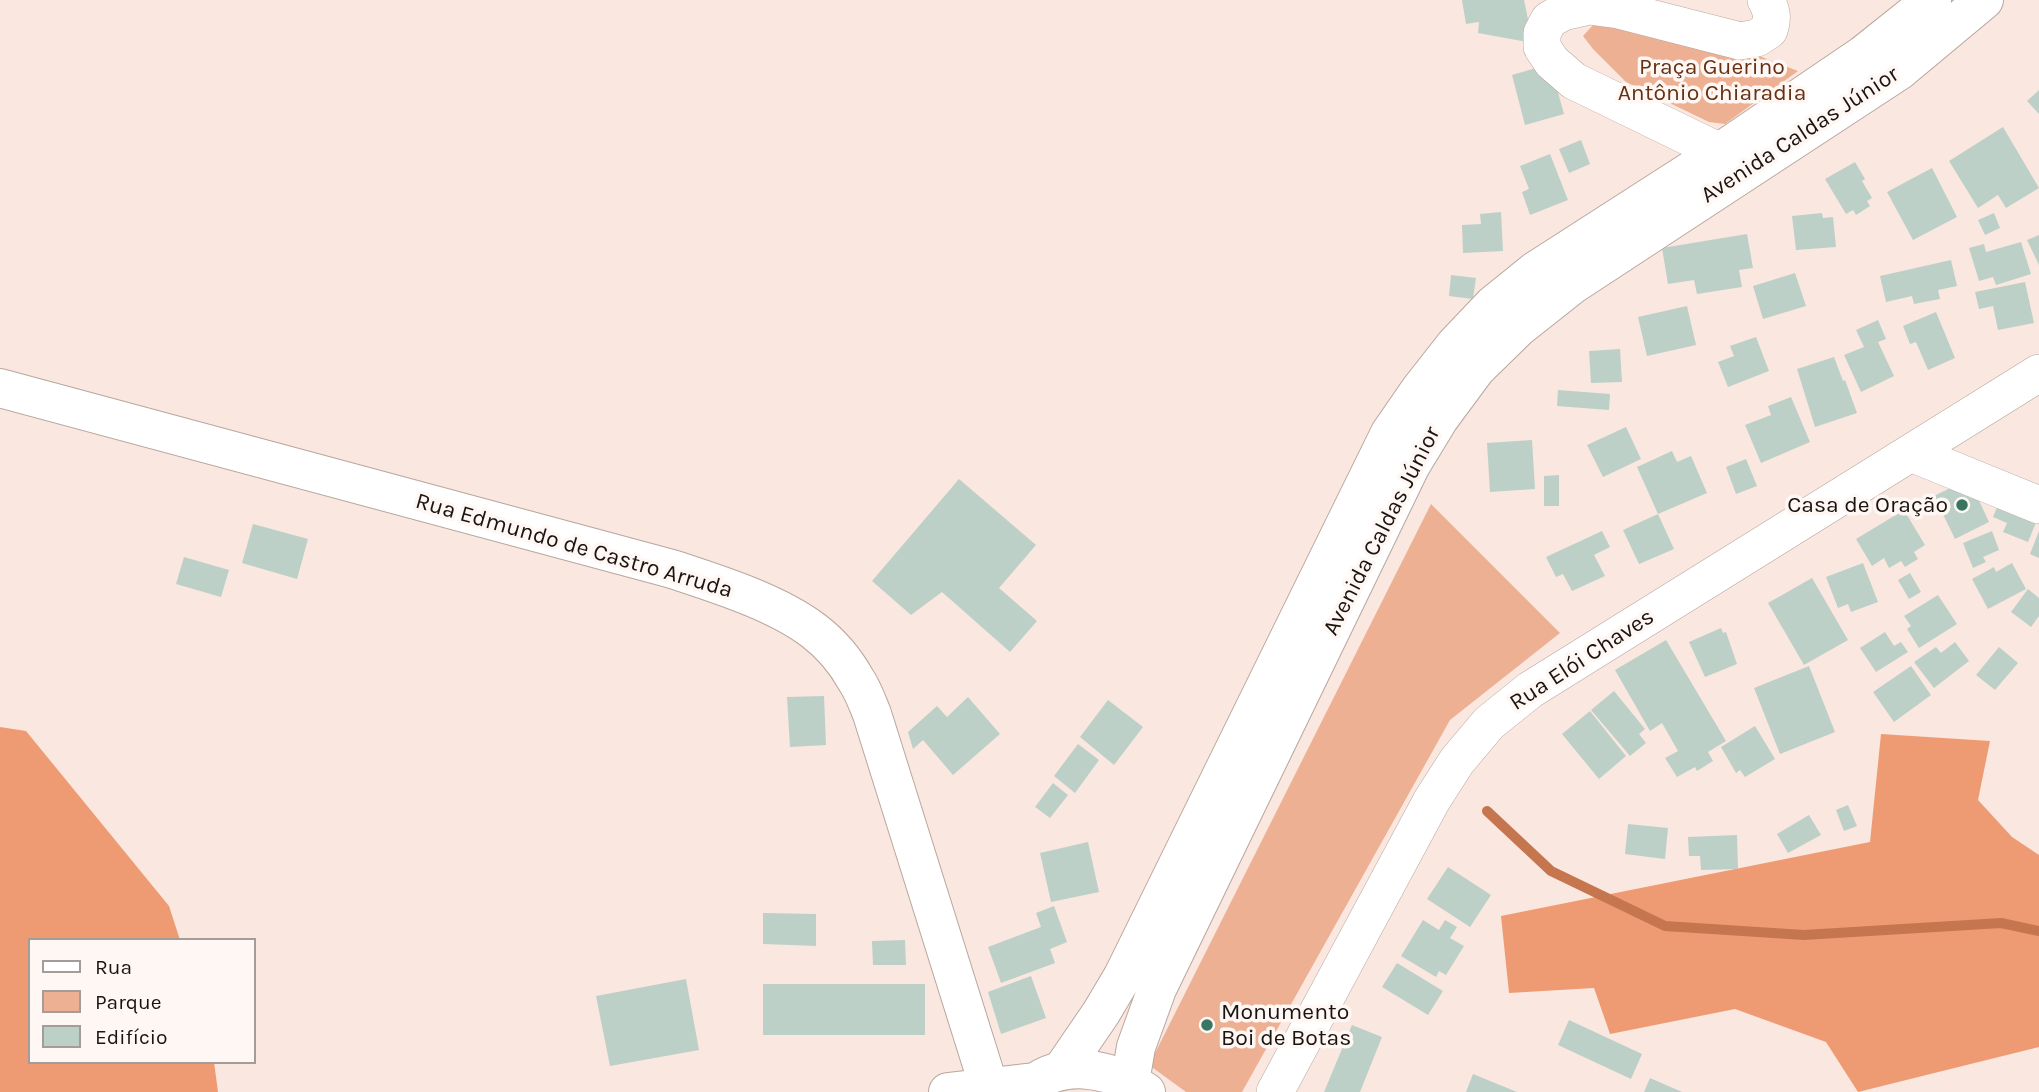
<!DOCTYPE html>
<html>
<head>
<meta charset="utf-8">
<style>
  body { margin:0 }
  #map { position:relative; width:2039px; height:1092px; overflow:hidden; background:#fae7df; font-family:Karla,sans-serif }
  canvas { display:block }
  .legend { position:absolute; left:28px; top:938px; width:228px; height:126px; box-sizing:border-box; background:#fff7f4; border:2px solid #a39c99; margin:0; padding:9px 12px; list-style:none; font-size:21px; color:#1a1411 }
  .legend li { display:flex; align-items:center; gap:14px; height:35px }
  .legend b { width:35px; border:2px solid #a39c99 }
</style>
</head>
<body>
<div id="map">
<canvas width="2039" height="1092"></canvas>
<ul class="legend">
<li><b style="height:9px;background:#fff"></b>Rua</li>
<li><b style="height:19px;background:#edb093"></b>Parque</li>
<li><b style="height:19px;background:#bcd0c8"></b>Edifício</li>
</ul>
</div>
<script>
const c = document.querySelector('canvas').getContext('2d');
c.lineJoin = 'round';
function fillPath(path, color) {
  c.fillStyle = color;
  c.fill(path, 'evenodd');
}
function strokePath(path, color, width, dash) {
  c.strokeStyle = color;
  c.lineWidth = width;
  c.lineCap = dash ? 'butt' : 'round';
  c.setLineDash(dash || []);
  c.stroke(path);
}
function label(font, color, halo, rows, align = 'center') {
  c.font = font + ' Karla,sans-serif';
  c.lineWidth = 7;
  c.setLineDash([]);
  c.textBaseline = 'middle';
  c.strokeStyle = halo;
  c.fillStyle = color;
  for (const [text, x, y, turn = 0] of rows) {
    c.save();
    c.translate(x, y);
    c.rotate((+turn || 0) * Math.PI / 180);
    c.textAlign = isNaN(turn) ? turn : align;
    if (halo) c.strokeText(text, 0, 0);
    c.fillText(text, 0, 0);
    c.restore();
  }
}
const green = new Path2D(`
  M1604,13L1705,35L1798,71L1725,124L1709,122L1626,82L1593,49L1583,36Z
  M1431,504L1560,633L1450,720L1242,1092H1186L1149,1065Z`);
const forest = new Path2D(`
  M0,727L26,731L169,906L180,940H30V1062H214L218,1092H0Z
  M1881,734L1990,741L1978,800L2012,837L2039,855V1047L1858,1092L1826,1042L1735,1009L1610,1034L1594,988L1509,993L1501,916L1870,842Z`);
const stream = new Path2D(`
  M1487,811L1551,871L1665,926L1804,935L2001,923L2039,931`);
const building = new Path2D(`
  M1462,0H1524L1533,43L1478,33L1479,22L1466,24Z
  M1550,64L1564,114L1525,125L1512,75Z
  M2039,90V114L2027,101Z
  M2003,127L2039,188L2006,208L1998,195L1978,208L1949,161Z
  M1581,140L1590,164L1569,173L1559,149Z
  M1550,154L1568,200L1530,215L1522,192L1529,189L1520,166Z
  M1855,162L1865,179L1862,181L1872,198L1867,201L1870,206L1856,215L1853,210L1846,214L1825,179Z
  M1932,168L1957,217L1913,240L1887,192Z
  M1501,212L1503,251L1463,253L1462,225L1481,224L1480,214Z
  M1822,213L1823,218L1833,217L1836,247L1796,250L1792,216Z
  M1994,213L2000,228L1985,235L1978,220Z
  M1747,234L1753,268L1739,270L1742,287L1697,294L1694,280L1668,284L1662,248Z
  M2039,235V265L2027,240Z
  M2021,242L2031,274L1996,285L1993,277L1979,281L1969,248L1984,244L1986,252Z
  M1951,260L1957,286L1938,290L1940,299L1914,304L1912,296L1886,302L1880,276Z
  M1795,273L1806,306L1763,319L1753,286Z
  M1451,275L1476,278L1473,299L1449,296Z
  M2025,282L2034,323L1998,330L1993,306L1979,309L1975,292Z
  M1687,306L1696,345L1647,356L1638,317Z
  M1936,312L1955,358L1928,370L1916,342L1910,344L1903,326Z
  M1878,320L1886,339L1878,342L1894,376L1861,392L1844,355L1864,347L1856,330Z
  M1756,337L1769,371L1728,387L1718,362L1734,356L1730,346Z
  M1620,349L1622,382L1591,383L1589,351Z
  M1834,357L1843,381L1845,380L1857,413L1815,427L1797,369Z
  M1558,390L1610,394L1609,410L1557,406Z
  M1791,397L1810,442L1761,463L1745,425L1771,415L1768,406Z
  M1626,427L1641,459L1603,477L1587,445Z
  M1532,440L1535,489L1490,492L1487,443Z
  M1672,451L1677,462L1691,456L1707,493L1658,514L1637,467Z
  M1746,459L1757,486L1736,494L1726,467Z
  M1559,475V506H1544V476Z
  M959,479L1036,545L999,588L1037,621L1010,652L942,592L911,615L872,581Z
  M1969,479L1989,522L1955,539L1934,496Z
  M2002,495L2039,515L2028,542L2003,532L2007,523L1993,517Z
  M1904,510L1925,545L1914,552L1918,559L1905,567L1901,561L1889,568L1884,558L1872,566L1856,539Z
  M1658,514L1674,549L1639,564L1623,530Z
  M253,524L308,539L297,579L242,563Z
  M1602,531L1610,547L1594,555L1605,576L1572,591L1563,574L1556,577L1546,557Z
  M1992,531L1999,550L1983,557L1986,562L1973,568L1963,543Z
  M2039,531V558L2030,554Z
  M184,557L229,570L221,597L176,584Z
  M1863,563L1878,602L1851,612L1848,604L1838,608L1826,577Z
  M2012,563L2026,589L1988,609L1972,579L1994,567L1996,572Z
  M1910,573L1921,592L1909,599L1898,580Z
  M1812,578L1848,640L1804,665L1768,603Z
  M2028,589L2039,598V616L2031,627L2011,612Z
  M1938,595L1957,624L1919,648L1907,629L1911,626L1904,616Z
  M1721,628L1723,633L1726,632L1737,664L1705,677L1689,642Z
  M1885,632L1894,646L1901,642L1908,652L1876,672L1860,648Z
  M1666,640L1726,741L1708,752L1713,761L1697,771L1695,767L1677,777L1665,758L1678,751L1662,723L1650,731L1615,670Z
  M1955,642L1969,661L1934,688L1914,662L1936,647L1941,653Z
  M1999,647L2018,663L1995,690L1976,675Z
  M1809,666L1835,732L1780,754L1754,688Z
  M1911,666L1931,695L1894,722L1873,692Z
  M1614,691L1645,729L1639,734L1646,743L1630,756L1591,710Z
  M824,696L826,745L790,747L787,697Z
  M968,697L1000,734L953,775L923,740L913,749L908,732L937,706L947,717Z
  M1108,700L1143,727L1114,765L1080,737Z
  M1590,711L1626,756L1599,779L1562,734Z
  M1755,726L1775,759L1745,777L1740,770L1736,773L1721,747Z
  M1078,744L1099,760L1075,793L1054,776Z
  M1053,783L1068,795L1050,818L1035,807Z
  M1848,805L1857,826L1844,831L1836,810Z
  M1809,815L1821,835L1788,853L1777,834Z
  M1628,824L1668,828L1665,859L1625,854Z
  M1737,835L1738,869L1701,870L1700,856H1689L1688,837Z
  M1088,842L1099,892L1051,902L1040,853Z
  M1448,867L1491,895L1470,927L1427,899Z
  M1054,906L1067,942L1050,949L1055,963L1001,983L988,947L1041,927L1036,913Z
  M763,913L816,914V946L763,944Z
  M1423,920L1439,930L1445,920L1457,927L1450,938L1464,946L1446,975L1439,971L1436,977L1401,956Z
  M905,940L906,965H873L872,941Z
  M1397,963L1443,991L1428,1015L1382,987Z
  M1031,976L1046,1018L1001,1034L988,992Z
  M686,979L699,1050L610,1066L596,996Z
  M763,984H925V1035H763Z
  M1569,1020L1642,1054L1631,1079L1558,1045Z
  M1352,1025L1382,1037L1360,1092H1324Z
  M1473,1074L1517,1092H1466Z
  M1650,1078L1682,1092H1644Z`);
const minor = new Path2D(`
  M1720,152L1574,81L1552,62L1542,47V33L1549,20L1563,12L1589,6L1619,10L1740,41L1757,38L1769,30C1773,18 1772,11 1766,0
  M1911,453L2039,505
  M1275,1092L1432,800L1457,761L1489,723L1530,690L2039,373`);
const tertiary = new Path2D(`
  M0,388L672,569C717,584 776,602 814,631C831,644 846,662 856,680C863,690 867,702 872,714L989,1087`);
const secondary = new Path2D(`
  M1062,1070L1101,1013L1123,976L1390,433L1419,391L1455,345L1493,305L1535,271L1720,152L1863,55L1932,0
  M1130,1082L1136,1047L1157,989L1411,465L1439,419L1476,369L1519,327L1572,285L1900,70L1984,0`);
const primary = new Path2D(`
  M948,1092L1034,1082
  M1024,1092C1058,1057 1109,1067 1146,1092`);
const markers = [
  [1962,505,7,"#387662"],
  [1207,1025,7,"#387662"]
];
const parkNames = [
  ["Praça Guerino",1712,67],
  ["Antônio Chiaradia",1712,93]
];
const streetNames = [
  ["Avenida Caldas Júnior",1800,135,-33],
  ["Avenida Caldas Júnior",1382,531,-63],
  ["Rua Edmundo de Castro Arruda",574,546,16],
  ["Rua Elói Chaves",1582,660,-33]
];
const poiNames = [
  ["Casa de Oração",1948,505],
  ["Monumento",1221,1012,"left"],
  ["Boi de Botas",1221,1038,"left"]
];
fillPath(green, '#edb093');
fillPath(forest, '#ee9b73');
strokePath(stream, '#c6764f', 10);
fillPath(building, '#bcd0c8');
strokePath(minor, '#b8a79e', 38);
strokePath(tertiary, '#b8a79e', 40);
strokePath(secondary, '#b8a79e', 40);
strokePath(primary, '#b8a79e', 40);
strokePath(minor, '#fff', 37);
strokePath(tertiary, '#fff', 38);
strokePath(secondary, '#fff', 38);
strokePath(primary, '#fff', 38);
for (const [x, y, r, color] of markers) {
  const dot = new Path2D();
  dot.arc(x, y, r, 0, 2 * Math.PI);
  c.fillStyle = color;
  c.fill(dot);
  strokePath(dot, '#fff7f4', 2.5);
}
label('23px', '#653014', '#fff7f4', parkNames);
label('23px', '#1a1411', '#fff7f4', streetNames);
label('23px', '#1a1411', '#fff7f4', poiNames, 'right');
</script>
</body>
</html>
